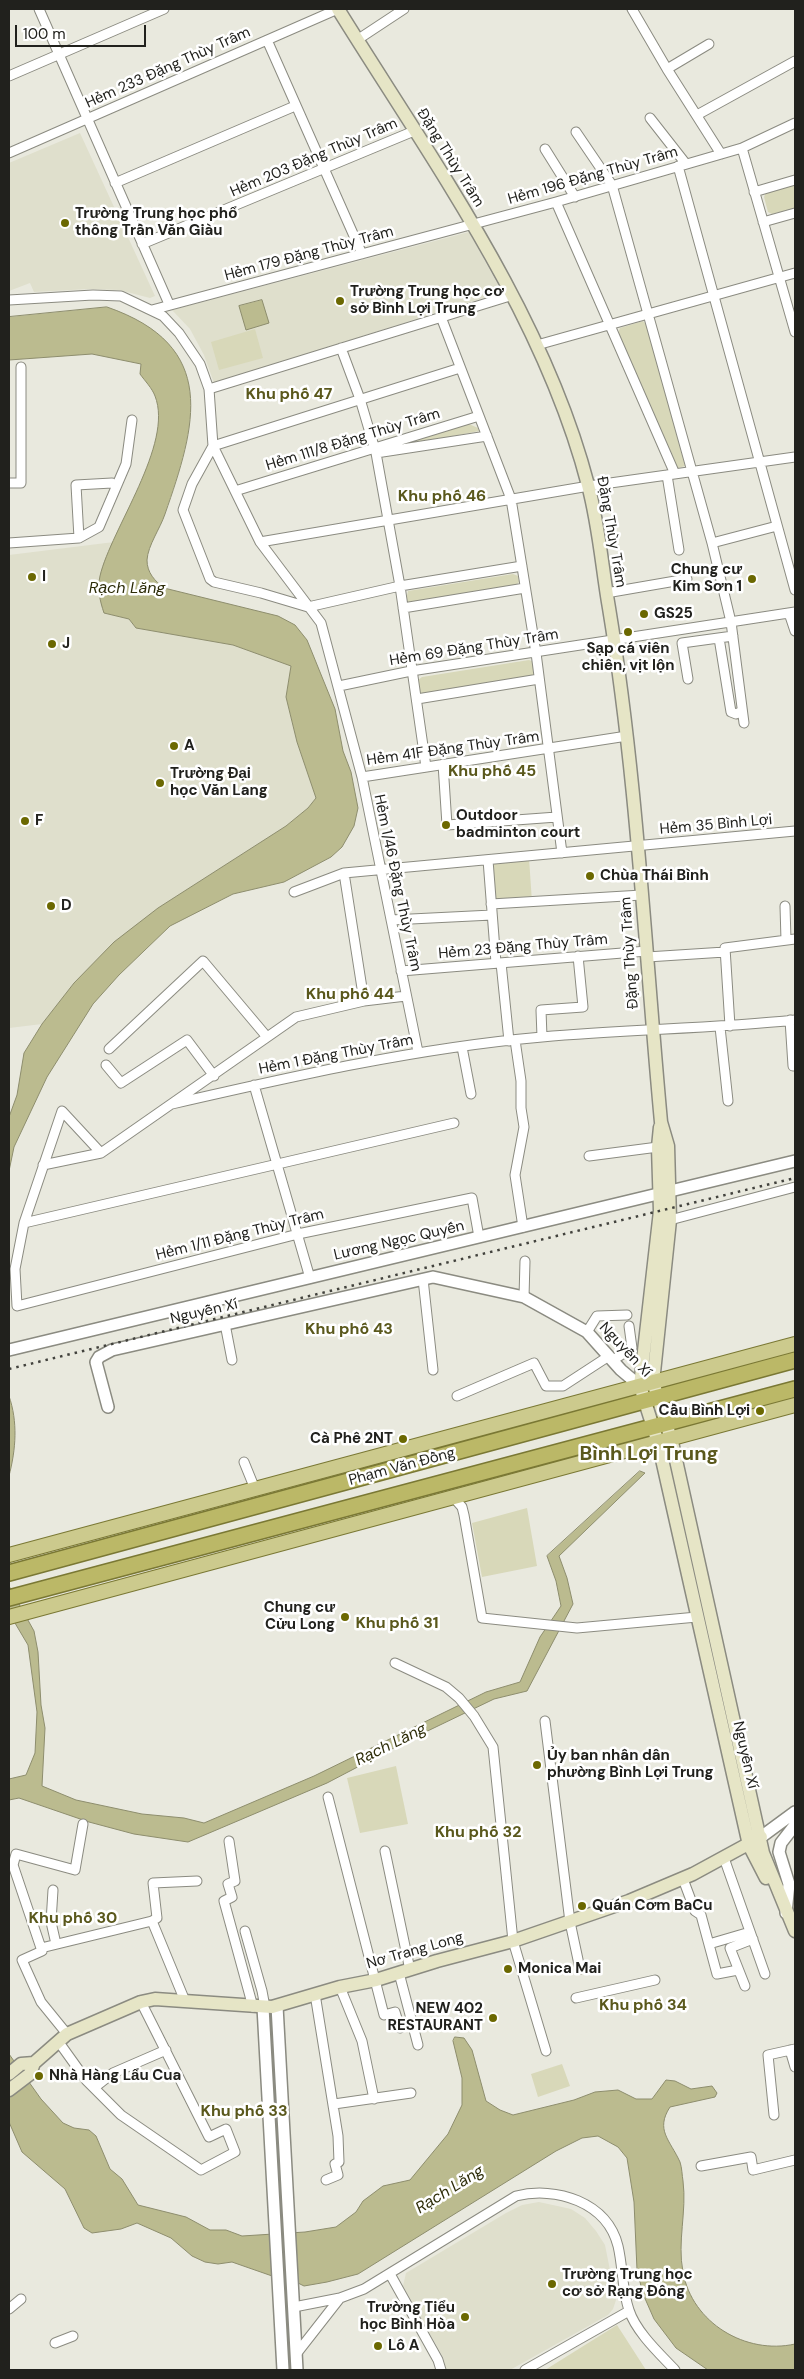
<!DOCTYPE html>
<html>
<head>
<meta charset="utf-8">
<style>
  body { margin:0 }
  #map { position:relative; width:804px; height:2379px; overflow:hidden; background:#e9e9de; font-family:"DM Sans",sans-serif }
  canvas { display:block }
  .frame { position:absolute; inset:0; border:10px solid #21211d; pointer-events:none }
  .scale { position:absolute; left:15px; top:25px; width:131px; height:22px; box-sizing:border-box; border:2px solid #21211d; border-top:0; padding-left:6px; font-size:15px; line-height:18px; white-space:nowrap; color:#21211d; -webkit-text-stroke:4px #fff; paint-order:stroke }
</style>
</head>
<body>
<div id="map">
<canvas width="804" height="2379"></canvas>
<div class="frame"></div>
<div class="scale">100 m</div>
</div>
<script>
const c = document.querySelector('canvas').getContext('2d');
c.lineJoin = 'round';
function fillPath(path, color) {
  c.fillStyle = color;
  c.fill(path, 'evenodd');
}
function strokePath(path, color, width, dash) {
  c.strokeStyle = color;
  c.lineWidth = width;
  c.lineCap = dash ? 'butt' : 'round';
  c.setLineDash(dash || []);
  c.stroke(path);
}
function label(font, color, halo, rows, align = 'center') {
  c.font = font + ' "DM Sans",sans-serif';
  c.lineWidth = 5;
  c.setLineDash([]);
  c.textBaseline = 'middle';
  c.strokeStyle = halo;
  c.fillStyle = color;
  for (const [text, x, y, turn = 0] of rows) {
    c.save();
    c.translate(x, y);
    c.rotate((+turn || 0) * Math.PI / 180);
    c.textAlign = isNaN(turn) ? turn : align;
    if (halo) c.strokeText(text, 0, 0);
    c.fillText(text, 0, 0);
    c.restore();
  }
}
const built = new Path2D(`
  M80,133L155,296L150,298L119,290L89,289L34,292L30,283L9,291V163Z
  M469,232L502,292L214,383L204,355L190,329L172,310Z
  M114,542L100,577L105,613L129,619L136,628L233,645L291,666L286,697L297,742L316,798L308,808L286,826L158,908L74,983L42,1024L9,1028V555Z
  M539,2202L571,2209L585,2218L596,2231L605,2245L616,2300L613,2309L608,2315L510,2370H446L443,2357L403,2286L406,2273L506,2213L522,2205Z`);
const green = new Path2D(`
  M795,184V208L772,214L768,212L764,197L766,192Z
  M643,321L647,325L685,466L678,468L674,464L618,333L620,328Z
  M255,329L263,358L219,370L211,342Z
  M469,424L478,428L479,431L402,446V444Z
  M513,574L518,576L519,582L516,585L409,603L406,600L408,591Z
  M529,660L534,662L536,673L533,677L423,694L418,692L417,681L422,677Z
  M529,858L532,902L491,903L489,861Z
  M527,1508L537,1566L482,1577L472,1523Z
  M396,1766L408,1824L360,1833L347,1778Z
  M562,2064L570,2086L538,2097L531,2074Z
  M617,2325L646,2370H545Z`);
const water = new Path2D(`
  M262,300L269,323L246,330L239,306Z
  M107,307C220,346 196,425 165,514C160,529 148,545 147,560C147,573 155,581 164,588L278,616L295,625L307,640L335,709L343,751L351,772L358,808L354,826L342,847L331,857L284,882L233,894L170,926L119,975L93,1004L47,1077L14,1147L9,1171V1117L17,1095L24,1053L42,1024L74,983L114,942L158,908L286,826L308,808L316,798L297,742L286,697L291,666L233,645L136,628L129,619L104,613C100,601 97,589 100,576C111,529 174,444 155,396C152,388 145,381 140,374L141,364L92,354L9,360V317Z
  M9,1396C18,1422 16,1449 9,1476Z
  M640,1471L645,1473L559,1556L567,1578L573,1604L527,1691L494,1699L413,1738L327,1783L188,1842L134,1834L89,1822L19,1798L9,1800V1779L26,1775L35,1753L37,1712L28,1645L9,1613V1586L34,1631L38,1652L41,1705L45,1728L42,1786L76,1800L142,1814L184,1818L204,1823L314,1776L486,1692L520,1682L540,1637L561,1606L556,1581L547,1556Z
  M455,2037L464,2038L472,2050L486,2101L500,2110L513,2115L574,2100L595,2092L618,2090L636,2099H652L666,2080L675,2081L691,2089L712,2086L717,2093L715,2097L670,2107C655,2130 670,2140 680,2162C682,2168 682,2175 683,2181C687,2211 677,2242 683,2272C692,2323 746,2355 795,2344V2370H708L676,2348L654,2319L643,2294L637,2270L634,2202L627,2158L618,2147L598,2136L582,2138L556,2151L358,2274L327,2282L304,2286L288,2278L275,2277L232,2262L218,2264L205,2262L192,2256L171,2238L137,2223L121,2229L92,2233L84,2228L65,2189L22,2152L9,2122V2054L41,2099L63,2123L74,2128L89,2130L96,2136L110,2169L122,2179L138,2205L186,2217L210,2230H226L242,2236L305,2232L336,2227L356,2212L363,2201L383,2186L410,2180L448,2134L462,2105V2078L453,2041Z`);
const minor = new Path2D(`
  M39,9L169,304
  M632,9L667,69L721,154
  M267,40L362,254
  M357,40L404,9
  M667,69L709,44
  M9,76L164,9
  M697,115L795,61
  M650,118L686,164
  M576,132L612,185L712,543L731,622L744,723
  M742,148L795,332
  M545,149L575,197
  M9,153L338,9
  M678,166L795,590
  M115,183L295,106
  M754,192L795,180
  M556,202L675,474
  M763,222L795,213
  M142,244L414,131
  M9,300L93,295L121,296L163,316L179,333L200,364L209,389L213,446L260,542L321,623L362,777L418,1052
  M152,310L556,202L742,148L795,123
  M441,317L511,499L536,653L562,853
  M537,345L795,273
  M341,348L360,399L376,453L400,586L426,767
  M209,389L513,295
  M213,446L460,368
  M213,446L192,484L183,510L210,579L214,582L261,593L308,607
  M376,453L487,436
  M667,475L679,550
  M9,483H21V367
  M235,491L479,416
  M79,538L76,485L112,483
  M260,542L589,486L795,457
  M9,543L79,538L99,527L126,464L132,420
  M712,543L777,526
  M606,593L687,579
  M308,607L400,586L522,566
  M403,608L525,588
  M789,613L795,631
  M719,638L731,712L736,714L742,711
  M688,679L682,643L733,636
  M339,686L411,671L795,612
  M417,699L539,679
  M443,764L447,825L557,817
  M362,777L627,736
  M488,860L496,963
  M294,892L344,873L795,831
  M491,904L642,895
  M785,906L786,940
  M391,920L492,915
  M647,957L725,952
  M501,963L509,1041
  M401,971L647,951
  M364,1001L406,996
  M790,1020L793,1066H795
  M730,1026L725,948L795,939
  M720,1027L728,1101
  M542,1037L541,1010L583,1007L578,956
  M515,1040L521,1081V1108L524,1127L515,1175L523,1227
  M462,1047L471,1094
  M109,1049L203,961L267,1037
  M106,1065L121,1083L187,1040L214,1076
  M254,1085L310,1278
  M172,1104C294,1076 417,1048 542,1037C626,1029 710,1029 795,1020
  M101,1153L62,1111L24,1223L15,1269L17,1306L298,1234L472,1198L479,1237
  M589,1156L658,1147
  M43,1165L101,1153L296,1017L364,1001L344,873
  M670,1220L795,1187
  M24,1223L454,1123
  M423,1279L433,1370
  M524,1297L525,1261
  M225,1324L232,1360
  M587,1332L597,1316L627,1315
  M613,1360L632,1348L629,1326
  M457,1396L534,1363L546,1386H563L609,1356
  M244,1462L255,1489
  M454,1498L462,1507L464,1515L482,1618L577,1628L697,1617
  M395,1663L446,1687L459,1698L474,1716L493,1747L513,1941L546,2051
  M545,1721L570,1922L580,1969
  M328,1797L384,2015L395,2012L400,2028
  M229,1841L235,1881L228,1884L232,1897L224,1901L253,2007
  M385,1851L410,1970
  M724,1858L765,1974
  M683,1879L695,1911L701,1915L717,1974L738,1970
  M53,1890L51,1922L56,1944
  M152,1921L185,2001
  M152,1921L157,1918L153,1883L197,1881
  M245,1931L262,1991L265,2007
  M709,1944L750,1932
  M41,1948L152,1921
  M399,1973L418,2045
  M745,1986L730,1948L753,1939
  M340,1987L362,2041L374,2099
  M315,1994L338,2136L339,2162L335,2164L338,2175L326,2180
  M576,1998L655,1980
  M67,2034L41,2002L22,1960L42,1951L13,1865L16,1854L75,1870L83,1824
  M58,2041L86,2080L121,2115L201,2170L235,2152L226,2129L209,2137L141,2002
  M790,2050L795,2067
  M94,2088L113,2073L166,2050
  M334,2104L411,2093
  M774,2115L768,2055L795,2049
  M701,2166L751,2157L753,2170L795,2160
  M390,2274L438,2360L441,2370
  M294,2307L340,2298L364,2289L516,2196C556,2186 607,2202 618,2246C623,2267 622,2290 629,2310C636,2332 660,2354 675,2370
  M9,2309L21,2299
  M55,2343L73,2336
  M297,2353L340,2298
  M525,2370L629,2311`);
const tertiary = new Path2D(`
  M9,1350L795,1161
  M108,1407L96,1362L99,1357L112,1350L433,1277L524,1297L587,1332L621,1370L640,1386
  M761,1837L795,1812
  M786,1913L789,1884L779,1852L781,1843L795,1825
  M277,2006L297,2370
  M263,2007L283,2370`);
const secondary = new Path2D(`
  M338,9C431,159 543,312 588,485C599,525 602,568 609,608C637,778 645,950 661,1122L668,1146L670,1220L653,1382L672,1442L763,1853L795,1931
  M660,1127L658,1147L660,1211L640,1386L659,1446L749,1845L766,1878
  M9,2074L21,2064L34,2063
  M9,2090L30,2074L34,2063L67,2034L141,2002L155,1999L272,2007L340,1987L376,1980L437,1961L513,1941L629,1901L693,1874L761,1837`);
const primary = new Path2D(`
  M9,1555L795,1344
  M9,1617L795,1405`);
const trunk = new Path2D(`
  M9,1573L795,1360
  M9,1598L795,1389`);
const rail = new Path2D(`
  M9,1369L795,1178`);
const markers = [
  [65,223,5,"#6b6801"],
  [340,301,5,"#6b6801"],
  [32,577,5,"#6b6801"],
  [752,579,5,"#6b6801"],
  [644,614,5,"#6b6801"],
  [628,632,5,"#6b6801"],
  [52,644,5,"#6b6801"],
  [174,746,5,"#6b6801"],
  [160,783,5,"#6b6801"],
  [25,821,5,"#6b6801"],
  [446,825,5,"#6b6801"],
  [590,876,5,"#6b6801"],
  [51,906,5,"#6b6801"],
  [760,1411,5,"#6b6801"],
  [403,1439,5,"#6b6801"],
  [345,1617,5,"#6b6801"],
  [537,1765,5,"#6b6801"],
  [582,1906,5,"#6b6801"],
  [508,1969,5,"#6b6801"],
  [493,2018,5,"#6b6801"],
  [39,2076,5,"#6b6801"],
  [552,2284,5,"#6b6801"],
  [465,2317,5,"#6b6801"],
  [378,2346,5,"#6b6801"]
];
const streetNames = [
  ["Hẻm 233 Đặng Thùy Trâm",168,68,-24],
  ["Hẻm 203 Đặng Thùy Trâm",314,158,-23],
  ["Đặng Thùy Trâm",450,158,58],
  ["Hẻm 196 Đặng Thùy Trâm",593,176,-16],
  ["Hẻm 179 Đặng Thùy Trâm",309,254,-15],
  ["Hẻm 111/8 Đặng Thùy Trâm",353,440,-17],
  ["Đặng Thùy Trâm",611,532,80],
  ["Hẻm 69 Đặng Thùy Trâm",474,648,-9],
  ["Hẻm 41F Đặng Thùy Trâm",453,749,-8],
  ["Hẻm 35 Bình Lợi",716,825,-5],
  ["Hẻm 1/46 Đặng Thùy Trâm",397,883,78],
  ["Hẻm 23 Đặng Thùy Trâm",523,947,-5],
  ["Đặng Thùy Trâm",630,953,-94],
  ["Hẻm 1 Đặng Thùy Trâm",336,1055,-11],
  ["Hẻm 1/11 Đặng Thùy Trâm",240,1235,-14],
  ["Lương Ngọc Quyến",399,1241,-13],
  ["Nguyễn Xí",204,1312,-13],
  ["Nguyễn Xí",625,1350,47],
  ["Phạm Văn Đồng",402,1467,-15],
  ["Nguyễn Xí",745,1755,77],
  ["Nơ Trang Long",415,1951,-16]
];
const poiNames = [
  ["Trường Trung học phổ",75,214],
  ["thông Trần Văn Giàu",75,231],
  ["Trường Trung học cơ",350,292],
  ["sở Bình Lợi Trung",350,309],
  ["Chung cư",742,570,"right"],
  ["Kim Sơn 1",742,587,"right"],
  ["I",42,577],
  ["GS25",654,614],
  ["J",62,644],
  ["Sạp cá viên",628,649,"center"],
  ["chiên, vịt lộn",628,666,"center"],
  ["A",184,746],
  ["Trường Đại",170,774],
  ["học Văn Lang",170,791],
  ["Outdoor",456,816],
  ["badminton court",456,833],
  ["F",35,821],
  ["Chùa Thái Bình",600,876],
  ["D",61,906],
  ["Cầu Bình Lợi",750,1411,"right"],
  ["Cà Phê 2NT",393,1439,"right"],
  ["Chung cư",335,1608,"right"],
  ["Cửu Long",335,1625,"right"],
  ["Ủy ban nhân dân",547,1756],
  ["phường Bình Lợi Trung",547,1773],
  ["Quán Cơm BaCu",592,1906],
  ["Monica Mai",518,1969],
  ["NEW 402",483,2009,"right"],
  ["RESTAURANT",483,2026,"right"],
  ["Nhà Hàng Lẩu Cua",49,2076],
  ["Trường Trung học",562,2275],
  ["cơ sở Rạng Đông",562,2292],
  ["Trường Tiểu",455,2308,"right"],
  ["học Bình Hòa",455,2325,"right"],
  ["Lô A",388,2346]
];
const neighbourhoodNames = [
  ["Khu phố 47",289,395],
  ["Khu phố 46",442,497],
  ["Khu phố 45",492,772],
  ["Khu phố 44",350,995],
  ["Khu phố 43",349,1330],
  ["Khu phố 31",397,1624],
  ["Khu phố 32",478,1833],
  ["Khu phố 30",73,1919],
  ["Khu phố 34",643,2006],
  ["Khu phố 33",244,2112]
];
const waterNames = [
  ["Rạch Lăng",127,589],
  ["Rạch Lăng",391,1745,-26],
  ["Rạch Lăng",450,2190,-32]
];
const districtNames = [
  ["Bình Lợi Trung",649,1455]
];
fillPath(built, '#dfdfcc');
fillPath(green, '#d8d8b9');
fillPath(water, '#bbbb8f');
strokePath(water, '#8d8d6d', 1);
strokePath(minor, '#8b8b81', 11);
strokePath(tertiary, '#8b8b81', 14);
strokePath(secondary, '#8b8b81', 15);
strokePath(primary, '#7a7834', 16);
strokePath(trunk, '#7a7834', 18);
strokePath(minor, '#fff', 9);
strokePath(tertiary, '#fff', 11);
strokePath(secondary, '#e6e5c6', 12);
strokePath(primary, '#ccca8d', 14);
strokePath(trunk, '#bbb867', 15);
strokePath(rail, '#42423d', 2.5, [2.5, 5]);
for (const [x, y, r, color] of markers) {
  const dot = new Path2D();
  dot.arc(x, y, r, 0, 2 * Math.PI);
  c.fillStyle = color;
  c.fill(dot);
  strokePath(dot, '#fff', 2);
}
label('15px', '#21211d', '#fff', streetNames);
label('bold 15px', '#21211d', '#fff', poiNames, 'left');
label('bold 16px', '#5a581c', '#fff', neighbourhoodNames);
label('italic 16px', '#2d2c08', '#fff', waterNames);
label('bold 20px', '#5a581c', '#fff', districtNames);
</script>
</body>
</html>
